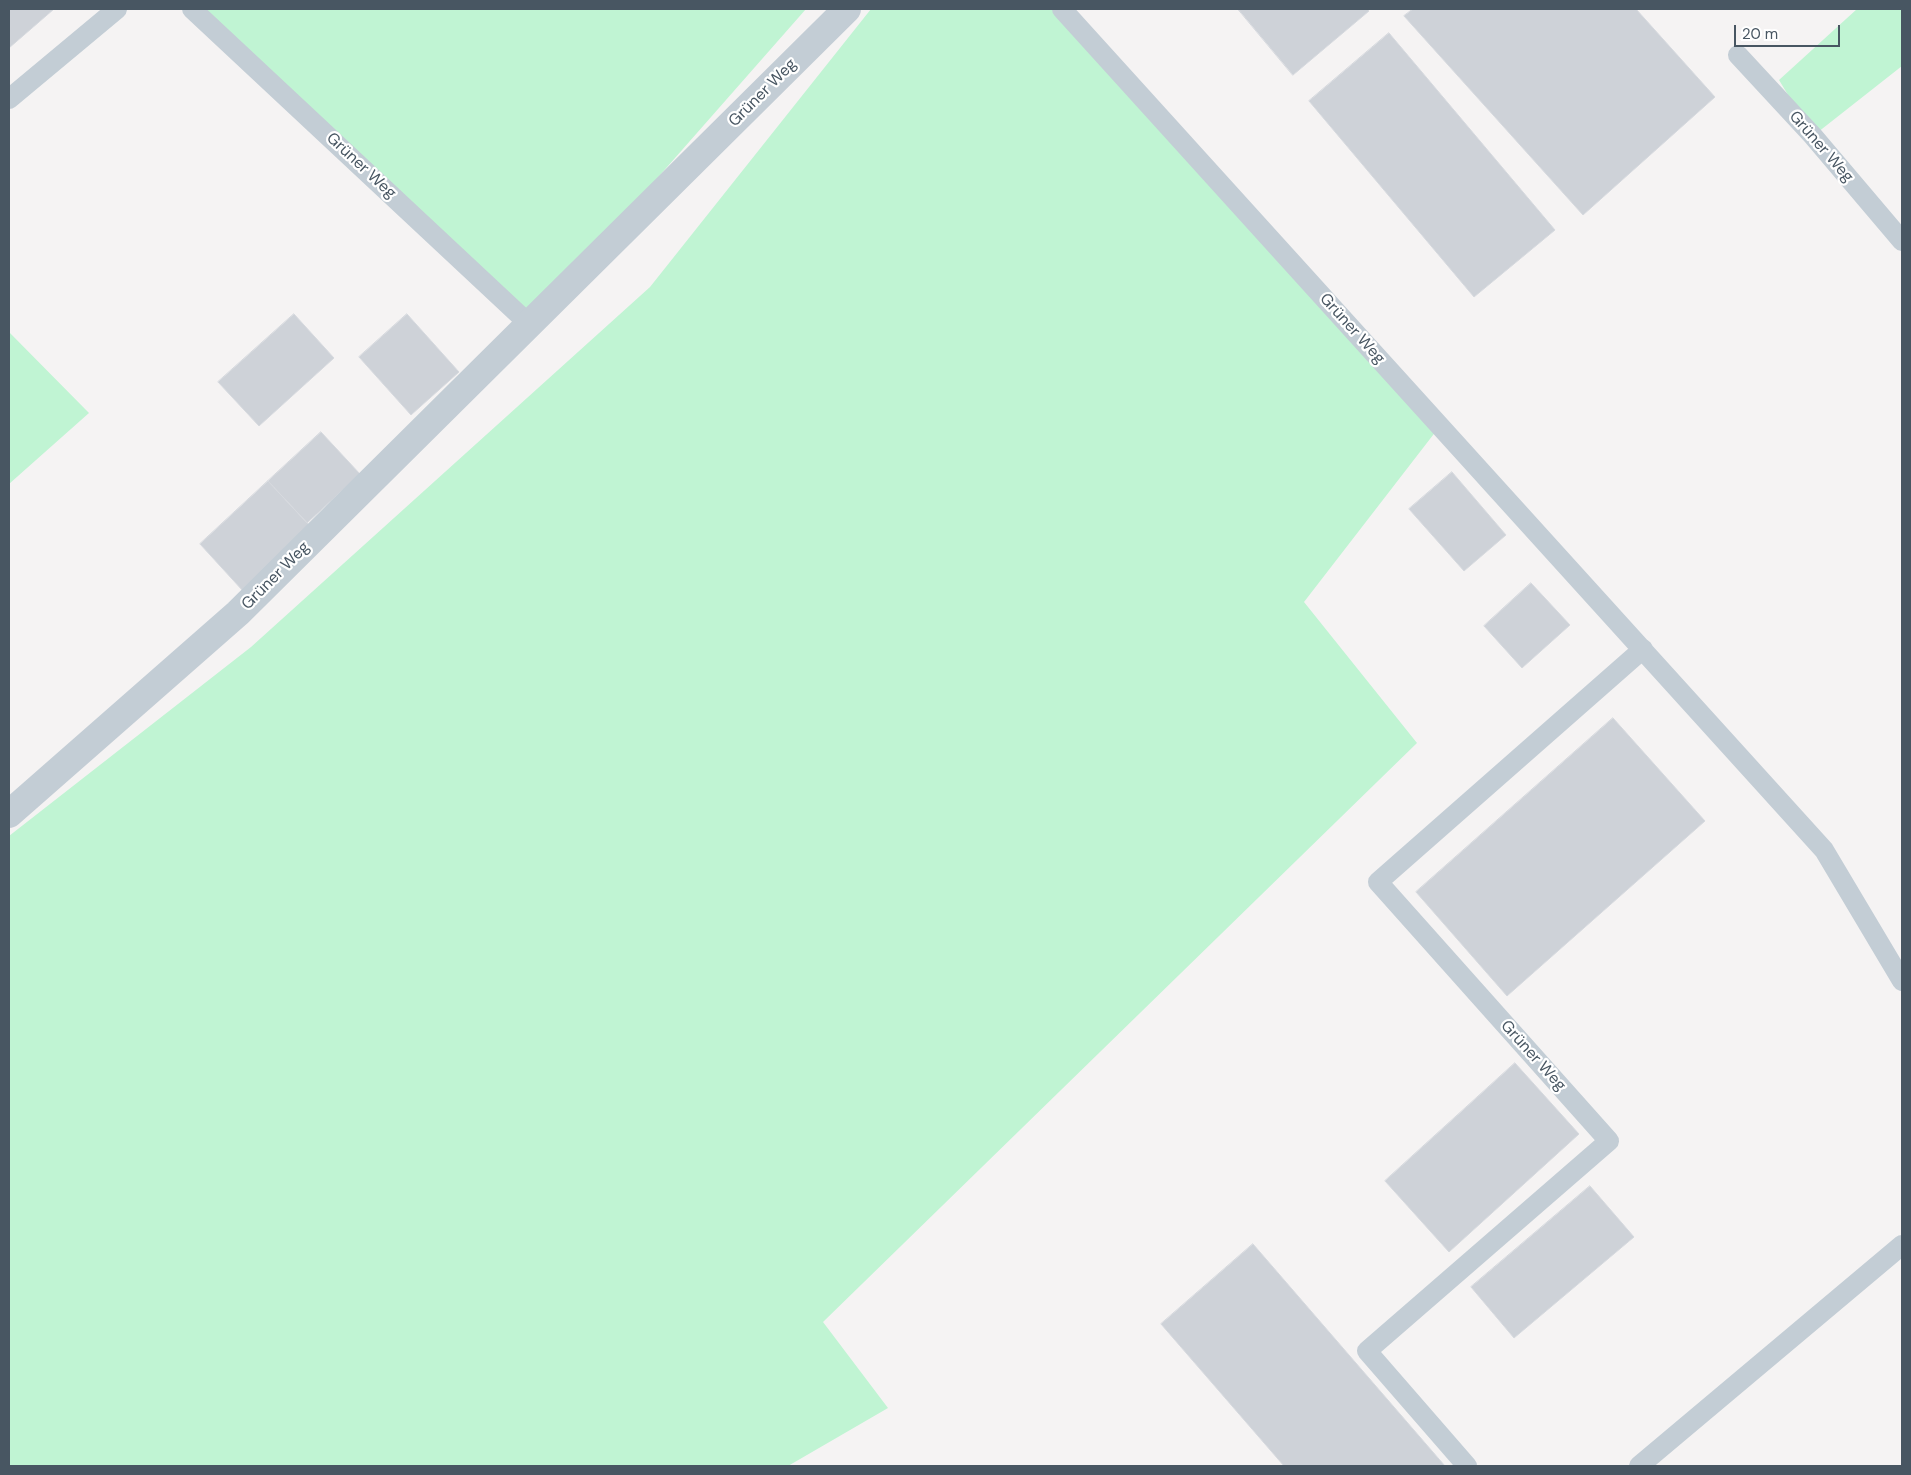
<!DOCTYPE html>
<html>
<head>
<meta charset="utf-8">
<style>
  body { margin:0 }
  #map { position:relative; width:1911px; height:1475px; overflow:hidden; background:#f5f3f3; font-family:"DM Sans",sans-serif }
  canvas { display:block }
  .frame { position:absolute; inset:0; border:10px solid #485662; pointer-events:none }
  .scale { position:absolute; left:1734px; top:25px; width:106px; height:22px; box-sizing:border-box; border:2px solid #485662; border-top:0; padding-left:6px; font-size:15px; line-height:18px; white-space:nowrap; color:#485662; -webkit-text-stroke:4px #fff; paint-order:stroke }
</style>
</head>
<body>
<div id="map">
<canvas width="1911" height="1475"></canvas>
<div class="frame"></div>
<div class="scale">20 m</div>
</div>
<script>
const c = document.querySelector('canvas').getContext('2d');
c.lineJoin = 'round';
function fillPath(path, color) {
  c.fillStyle = color;
  c.fill(path, 'evenodd');
}
function strokePath(path, color, width, dash) {
  c.strokeStyle = color;
  c.lineWidth = width;
  c.lineCap = dash ? 'butt' : 'round';
  c.setLineDash(dash || []);
  c.stroke(path);
}
function label(font, color, halo, rows, align = 'center') {
  c.font = font + ' "DM Sans",sans-serif';
  c.lineWidth = 4.5;
  c.setLineDash([]);
  c.textBaseline = 'middle';
  c.strokeStyle = halo;
  c.fillStyle = color;
  for (const [text, x, y, turn = 0] of rows) {
    c.save();
    c.translate(x, y);
    c.rotate((+turn || 0) * Math.PI / 180);
    c.textAlign = isNaN(turn) ? turn : align;
    if (halo) c.strokeText(text, 0, 0);
    c.fillText(text, 0, 0);
    c.restore();
  }
}
const green = new Path2D(`
  M192,9H806L529,324Z
  M871,9H1062L1440,426L1304,602L1417,743L823,1322L888,1408L788,1466H9V836L251,647L650,287Z
  M1857,9H1902V66L1813,136L1779,80Z
  M9,332L89,413L9,484Z`);
const building = new Path2D(`
  M9,9H54L9,48Z
  M1238,9H1367L1369,11L1293,75Z
  M1413,9H1636L1715,97L1583,215L1404,16Z
  M1389,33L1555,230L1474,297L1309,101Z
  M294,314L334,358L259,426L218,382Z
  M407,314L459,372L411,415L359,357Z
  M321,432L360,474L307,523L268,481Z
  M1452,472L1506,535L1464,571L1409,509Z
  M268,481L312,528L243,591L200,544Z
  M1531,583L1570,625L1522,668L1484,626Z
  M1613,718L1705,821L1507,996L1416,892Z
  M1515,1063L1579,1134L1449,1252L1385,1181Z
  M1590,1186L1634,1237L1514,1338L1471,1287Z
  M1253,1244L1445,1466H1284L1161,1324Z`);
const lane = new Path2D(`
  M192,9L529,324
  M1062,9L1824,850L1902,981
  M1738,55L1813,136L1902,241
  M9,99L117,9
  M1467,1466L1367,1351L1609,1141L1378,882L1643,649
  M1639,1466L1902,1245`);
const street = new Path2D(`
  M9,814L238,613L847,9`);
const streetNames = [
  ["Grüner Weg",763,93,-45],
  ["Grüner Weg",1821,147,49],
  ["Grüner Weg",361,166,43],
  ["Grüner Weg",1352,329,48],
  ["Grüner Weg",276,576,-45],
  ["Grüner Weg",1533,1056,48]
];
fillPath(green, '#c0f4d3');
fillPath(building, '#ced2d8');
strokePath(building, '#d6d9de', 1);
strokePath(lane, '#c3cdd5', 20);
strokePath(street, '#c3cdd5', 28);
label('16px', '#485662', '#fff', streetNames);
</script>
</body>
</html>
